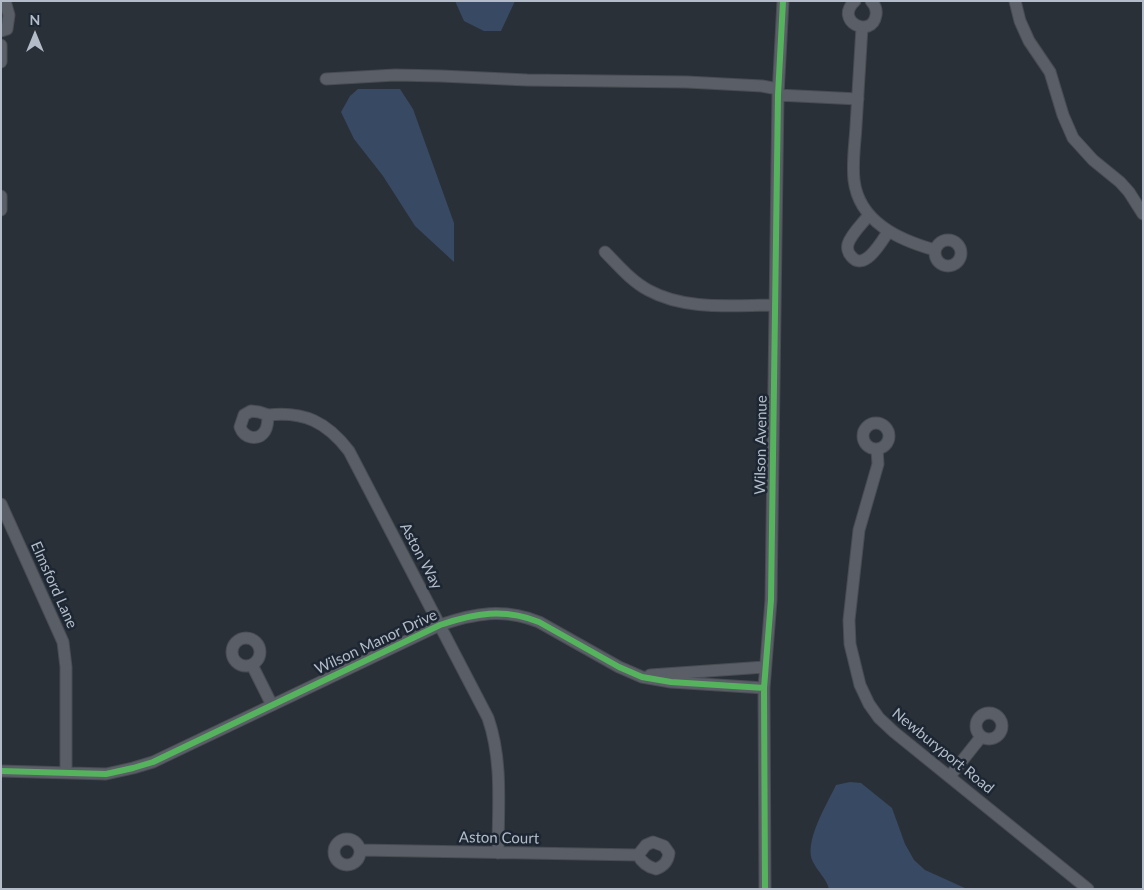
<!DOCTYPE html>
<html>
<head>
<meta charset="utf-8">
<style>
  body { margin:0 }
  #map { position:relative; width:1144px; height:890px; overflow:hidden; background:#2a3038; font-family:Lato,sans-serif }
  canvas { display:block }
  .frame { position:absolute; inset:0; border:2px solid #b4bcc9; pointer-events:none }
  .north { position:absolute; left:10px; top:10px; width:50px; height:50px; -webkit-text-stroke:4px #1d2633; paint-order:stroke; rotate:0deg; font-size:14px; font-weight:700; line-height:20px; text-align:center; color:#b4bcc9 }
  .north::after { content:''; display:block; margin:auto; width:18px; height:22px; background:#b4bcc9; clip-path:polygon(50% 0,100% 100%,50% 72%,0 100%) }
</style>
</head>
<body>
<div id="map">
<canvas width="1144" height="890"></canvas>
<div class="frame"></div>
<div class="north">N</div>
</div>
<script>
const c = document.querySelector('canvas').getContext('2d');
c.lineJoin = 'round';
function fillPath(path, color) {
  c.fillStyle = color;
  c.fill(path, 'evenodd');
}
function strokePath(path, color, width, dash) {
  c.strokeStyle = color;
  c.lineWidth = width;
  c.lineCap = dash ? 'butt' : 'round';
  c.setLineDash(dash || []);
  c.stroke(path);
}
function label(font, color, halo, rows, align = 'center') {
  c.font = font + ' Lato,sans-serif';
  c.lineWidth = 5;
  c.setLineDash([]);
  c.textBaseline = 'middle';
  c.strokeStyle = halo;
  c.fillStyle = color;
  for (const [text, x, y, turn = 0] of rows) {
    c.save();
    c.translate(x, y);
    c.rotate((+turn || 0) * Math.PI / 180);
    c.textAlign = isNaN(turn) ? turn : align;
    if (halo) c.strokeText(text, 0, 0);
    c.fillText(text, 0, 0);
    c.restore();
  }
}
const water = new Path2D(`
  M455,1H515L501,31H484L464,21Z
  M358,89H400L413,109L454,223V262L415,226L383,176L354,139L341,112L350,96Z
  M850,782L861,783L892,808L905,844L914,860L925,870L967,889H829C826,878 818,872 813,862C803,843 827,804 836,785Z`);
const minor = new Path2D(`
  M855,1C833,21 872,40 876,15C877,9 875,5 871,1
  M1015,1L1020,21L1029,41L1050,72L1063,115L1073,138L1093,160L1120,182L1129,192L1143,214
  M862,27C860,60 858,93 856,126C855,144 852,162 854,180C859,222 899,240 935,250
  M1,31L7,29L9,15L5,1
  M1,45V62
  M326,79L395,75L441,76L527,80L687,82L762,86L778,89
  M778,95L858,99
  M1,196V210
  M869,215C863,223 851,234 848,244C847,248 848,253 851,256C864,273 882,241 888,232
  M935 253a13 13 0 1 1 26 0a13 13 0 1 1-26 0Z
  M605,252C618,265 631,281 648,290C686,311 733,305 775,305
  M251,411L259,412L268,415C268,421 268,426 265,431C258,442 244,438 240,427L244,415Z
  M268,415C304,411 327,422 349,451L488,718C503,761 498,808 498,853
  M863 436a13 13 0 1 1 26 0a13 13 0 1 1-26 0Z
  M877,449L878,464L859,530L849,620L850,644L860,685L869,704L879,718L894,732L1088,889
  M1,504L63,642L66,667V772
  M232 652a14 14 0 1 1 28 0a14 14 0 1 1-28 0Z
  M252,665L272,705
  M650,675L765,667
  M976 726a13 13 0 1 1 26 0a13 13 0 1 1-26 0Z
  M1,771L106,774L133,768L153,762L440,625C475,613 504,608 539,622L619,667L642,677L671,682L764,688
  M950,776L981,737
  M334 852a13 13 0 1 1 26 0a13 13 0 1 1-26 0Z
  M653,842L664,846L669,853C668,862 664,866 656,869C648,867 642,863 638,855L646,845Z
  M360,850L638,855
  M765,889L764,688L771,600L778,95L783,1`);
const cycleway = new Path2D(`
  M1,771L106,774L133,768L153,762L440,625C475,613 504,608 539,622L619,667L642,677L671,682L764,688
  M765,889L764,688L771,600L778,95L783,1`);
const streetNames = [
  ["Wilson Avenue",761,445,-89],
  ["Aston Way",421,556,62],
  ["Elmsford Lane",54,585,66],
  ["Wilson Manor Drive",376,642,-25],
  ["Newburyport Road",943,751,39],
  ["Aston Court",499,838,1]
];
fillPath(water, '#384963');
strokePath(minor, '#484c53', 13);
strokePath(minor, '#5a5e66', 11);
strokePath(cycleway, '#56b35d', 6);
label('15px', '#b4bcc9', '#1d2633', streetNames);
</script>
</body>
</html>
